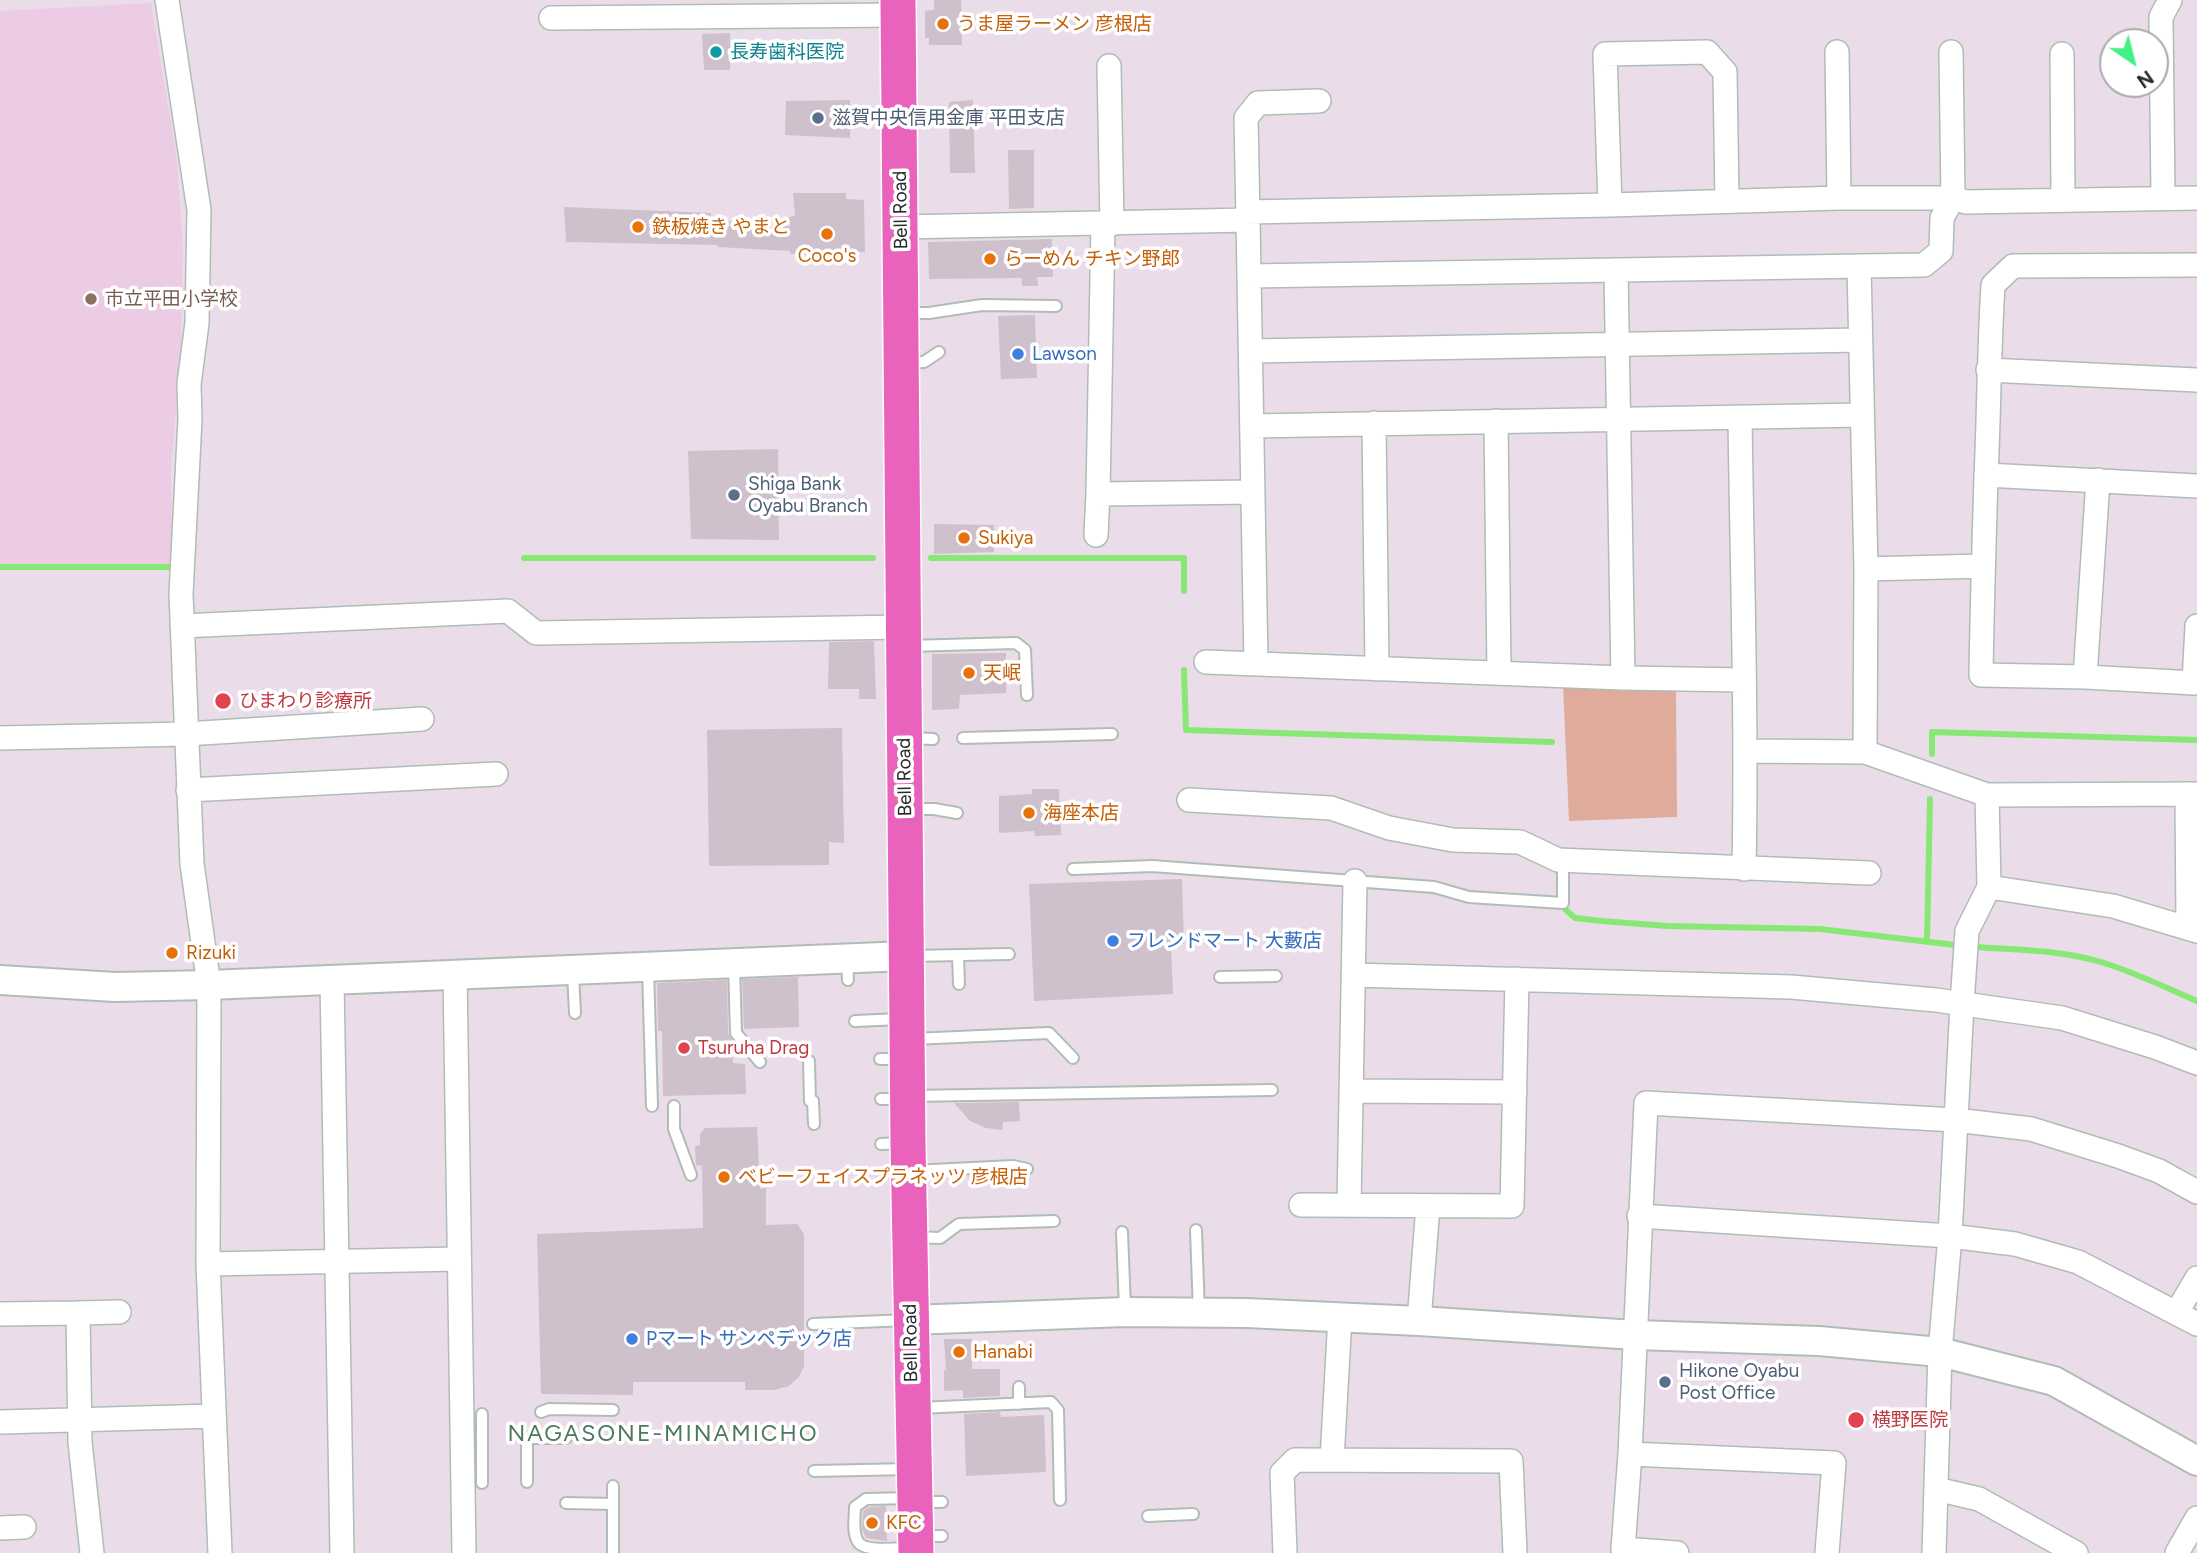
<!DOCTYPE html>
<html>
<head>
<meta charset="utf-8">
<style>
  body { margin:0 }
  #map { position:relative; width:2197px; height:1553px; overflow:hidden; background:#ebdce9; font-family:Figtree,sans-serif }
  canvas { display:block }
  .north { position:absolute; left:2099px; top:28px; width:70px; height:70px; box-sizing:border-box; background:#fff; border:2px solid #aaa; border-radius:50%; rotate:145deg; font-size:19px; font-weight:700; line-height:28px; text-align:center; color:#2a2a2a }
  .north::after { content:''; display:block; margin:auto; width:24px; height:32px; background:#44f186; clip-path:polygon(50% 0,100% 100%,50% 72%,0 100%) }
</style>
</head>
<body>
<div id="map">
<canvas width="2197" height="1553"></canvas>
<div class="north">N</div>
</div>
<script>
const c = document.querySelector('canvas').getContext('2d');
c.lineJoin = 'round';
function fillPath(path, color) {
  c.fillStyle = color;
  c.fill(path, 'evenodd');
}
function strokePath(path, color, width, dash) {
  c.strokeStyle = color;
  c.lineWidth = width;
  c.lineCap = dash ? 'butt' : 'round';
  c.setLineDash(dash || []);
  c.stroke(path);
}
function label(font, color, halo, rows, align = 'center') {
  c.font = font + ' Figtree,"Noto Sans JP",sans-serif';
  c.lineWidth = 7;
  c.setLineDash([]);
  c.textBaseline = 'middle';
  c.strokeStyle = halo;
  c.fillStyle = color;
  for (const [text, x, y, turn = 0] of rows) {
    c.save();
    c.translate(x, y);
    c.rotate((+turn || 0) * Math.PI / 180);
    c.textAlign = isNaN(turn) ? turn : align;
    if (halo) c.strokeText(text, 0, 0);
    c.fillText(text, 0, 0);
    c.restore();
  }
}
const education = new Path2D(`
  M151,3L177,159L183,249L181,348L171,469L172,564L0,568V11Z`);
const green = new Path2D(`
  M1563,685L1676,691L1677,817L1569,821Z`);
const stream = new Path2D(`
  M524,558H873
  M931,558H1184V591
  M0,567H172
  M1184,670L1186,730L1552,742
  M1932,754V732L2197,740
  M1565,909L1575,918L1602,921L1667,926L1820,929L1955,945
  M1927,942L1930,799
  M1976,947C2017,950 2061,950 2101,962C2134,972 2165,987 2197,1001`);
const building = new Path2D(`
  M934,0H961L962,45H929V38H925V11L934,10Z
  M730,33V70H704L702,34Z
  M850,100V138L785,135L786,101Z
  M973,100L975,173H950L949,102Z
  M1008,150H1034V208L1009,209Z
  M793,193H846V199L864,200L865,252L790,254V251L718,247V245L566,242L564,207L711,213V220L790,226L789,217L795,216Z
  M1052,239L1053,277H1037L1038,286H1022V278L929,279L928,242Z
  M1035,315L1037,378L1001,379L998,316Z
  M778,449L779,540L691,539L688,451Z
  M934,524L994,525V552L934,554Z
  M874,641L876,699H859V689H828L829,642Z
  M1006,653V693L960,695L959,709L932,710V654Z
  M842,728L844,843L829,842V865L709,866L707,730Z
  M1032,789H1059L1061,835L1035,836L1034,831L999,833V796L1032,794Z
  M1182,879L1184,944H1171L1173,994L1034,1001L1029,884Z
  M798,977L799,1027L744,1029L742,979Z
  M727,980L728,1033L732,1041L733,1063L745,1064L746,1094L663,1096L662,1031H658L657,983Z
  M1019,1102L1020,1121L1003,1122L1002,1130L986,1128L970,1121L954,1103Z
  M757,1127L760,1189L766,1188V1225L797,1224L804,1234V1366L799,1377L789,1386L774,1390H745V1382H633V1395L541,1394L537,1234L703,1228L702,1166L696,1165L695,1146L700,1145V1134L705,1128Z
  M944,1339H972V1369H1000V1396L963,1398V1390L944,1391V1370H946Z
  M1000,1412L1001,1417L1044,1415L1046,1472L966,1476L964,1414Z
  M886,1506L887,1541L866,1538L862,1529L863,1511L869,1507Z`);
const service = new Path2D(`
  M906,313H929L982,305L1056,306
  M906,363L924,362L939,352
  M908,646L1016,643L1025,650L1027,695
  M908,738L933,739
  M963,738L1112,734
  M911,809H934L957,813
  M1073,869L1152,866L1434,887L1469,897L1563,903V861
  M958,955L959,984
  M913,956L1009,954
  M847,959L848,980
  M734,966L736,1033L760,1062
  M648,969L652,1106
  M573,973L575,1013
  M1220,977L1276,976
  M855,1021L901,1019
  M912,1039L1049,1033L1073,1058
  M880,1059H901
  M809,1061L810,1101
  M911,1096L1272,1090
  M881,1099H902
  M813,1101L814,1124
  M674,1106V1129L691,1175
  M881,1144L903,1143
  M912,1171L1013,1166L1027,1169
  M1196,1230L1199,1313
  M1122,1232L1125,1309
  M914,1237L940,1238L959,1224L1054,1221
  M813,1324L908,1320
  M1019,1404V1387
  M919,1408L1051,1402L1058,1410L1060,1500
  M541,1412L549,1409L613,1410
  M814,1471L910,1469
  M527,1482V1438H566
  M482,1483V1414
  M613,1486V1553
  M911,1498L866,1499L855,1507C855,1517 852,1532 858,1542C866,1553 899,1548 913,1547
  M920,1502H942
  M566,1503L613,1504
  M1148,1516L1193,1514
  M920,1536H942`);
const minor = new Path2D(`
  M167,0L199,210L197,323L189,384L190,419L181,594L192,864L209,985L208,1264L220,1553
  M551,18L898,15
  M1837,52L1839,198
  M2062,54L2063,200
  M1109,66L1112,224
  M2163,198L2161,17L2170,0
  M1610,205L1605,54L1707,52L1725,72L1727,200
  M1247,212L1610,205L1839,198H1953L1966,202L2197,198
  M1248,220L1246,118L1258,103L1319,101
  M1103,224L1098,494L1253,492
  M901,227L1248,220L1256,664
  M2197,265L2013,266L1993,285C1989,349 1989,413 1986,477C1984,543 1982,609 1981,675L2085,677L2194,683L2197,626
  M1859,266L1866,569L1865,752
  M1616,270L1623,678
  M1250,276L1924,265L1941,251L1942,218L1953,198L1951,52
  M1251,351L1860,340
  M1988,370L2197,380
  M1740,417C1742,568 1747,718 1744,869
  M1496,421L1499,673
  M1374,423L1377,669
  M1253,426L1861,415
  M1986,475L2197,486
  M1096,535L1098,494
  M1866,569L1982,566
  M182,626L508,611L536,633L904,627
  M1206,662L1623,678L1743,680
  M2085,677L2098,480
  M0,738L186,734L422,719
  M1746,751L1865,752L1987,795L2197,794
  M188,790L496,774
  M2187,794L2188,927
  M1189,800L1331,808L1389,828L1453,840L1520,842L1558,860L1869,873
  M1989,887L2113,906L2197,931
  M455,974L464,1553
  M1353,975L1791,987L1936,1000L2062,1018L2155,1047L2197,1063
  M332,981L342,1553
  M1352,1091L1515,1092
  M1301,1205L1512,1206L1517,979
  M1349,1205L1355,881
  M1639,1216L1950,1236L2015,1244L2078,1262L2197,1324
  M208,1264L458,1259
  M2177,1312L2197,1278
  M78,1313L119,1312
  M0,1314L78,1313L80,1442L92,1553
  M1419,1321L1428,1206
  M0,1422L214,1416
  M1630,1454L1834,1463L1827,1553
  M1332,1460L1340,1317
  M1936,1489L1979,1499L2076,1553
  M0,1528L24,1527
  M1285,1553L1282,1473L1295,1460L1511,1461L1515,1553
  M1677,1553L1623,1549L1630,1454L1646,1103L1956,1120L2031,1129L2118,1156L2159,1171L2197,1192
  M1934,1553L1940,1352L1950,1236L1962,1004L1967,931L1989,887L1987,795
  M2177,1553L2197,1518`);
const tertiary = new Path2D(`
  M0,980L115,987L209,985L906,956
  M910,1320L1125,1312L1246,1313L1419,1321L1635,1335L1819,1341L1940,1352L2054,1381L2197,1461`);
const primary = new Path2D(`
  M898,0L908,1143L916,1553`);
const markers = [
  [943,24,7,"#e8710a"],
  [716,52,7,"#0f9aa8"],
  [818,118,7,"#5c6f8a"],
  [638,227,7,"#e8710a"],
  [827,234,7,"#e8710a"],
  [990,259,7,"#e8710a"],
  [91,299,7,"#8d6e63"],
  [1018,354,7,"#3f7fe0"],
  [734,495,7,"#5c6f8a"],
  [964,538,7,"#e8710a"],
  [969,673,7,"#e8710a"],
  [223,701,9,"#e0444e"],
  [1029,813,7,"#e8710a"],
  [1113,941,7,"#3f7fe0"],
  [172,953,7,"#e8710a"],
  [684,1048,7,"#e0444e"],
  [724,1177,7,"#e8710a"],
  [632,1339,7,"#3f7fe0"],
  [959,1352,7,"#e8710a"],
  [1665,1382,7,"#5c6f8a"],
  [1856,1420,9,"#e0444e"],
  [872,1523,7,"#e8710a"]
];
const foodNames = [
  ["うま屋ラーメン 彦根店",957,24],
  ["鉄板焼き やまと",652,227],
  ["Coco's",827,256,"center"],
  ["らーめん チキン野郎",1004,259],
  ["Sukiya",978,538],
  ["天岷",983,673],
  ["海座本店",1043,813],
  ["Rizuki",186,953],
  ["ベビーフェイスプラネッツ 彦根店",738,1177],
  ["Hanabi",973,1352],
  ["KFC",886,1523]
];
const cultureNames = [
  ["長寿歯科医院",730,52]
];
const serviceNames = [
  ["滋賀中央信用金庫 平田支店",832,118],
  ["Shiga Bank",748,484],
  ["Oyabu Branch",748,506],
  ["Hikone Oyabu",1679,1371],
  ["Post Office",1679,1393]
];
const streetNames = [
  ["Bell Road",901,210,-91],
  ["Bell Road",905,777,-91],
  ["Bell Road",911,1343,-91]
];
const educationNames = [
  ["市立平田小学校",105,299]
];
const shopNames = [
  ["Lawson",1032,354],
  ["フレンドマート 大藪店",1127,941],
  ["Pマート サンペデック店",646,1339]
];
const healthNames = [
  ["ひまわり診療所",239,701],
  ["Tsuruha Drag",698,1048],
  ["横野医院",1872,1420]
];
const quarterNames = [
  ["NAGASONE-MINAMICHO",663,1434]
];
fillPath(education, '#eccce4');
fillPath(green, '#dfab9b');
strokePath(stream, '#87e874', 6);
fillPath(building, '#cec1cb');
strokePath(service, '#b0bdb5', 14);
strokePath(minor, '#b0bdb5', 26);
strokePath(tertiary, '#b0bdb5', 32);
strokePath(primary, '#fff', 38);
strokePath(service, '#fff', 10);
strokePath(minor, '#fff', 23);
strokePath(tertiary, '#fff', 28);
strokePath(primary, '#e963bc', 35);
for (const [x, y, r, color] of markers) {
  const dot = new Path2D();
  dot.arc(x, y, r, 0, 2 * Math.PI);
  c.fillStyle = color;
  c.fill(dot);
  strokePath(dot, '#fff', 2.5);
}
label('19px', '#c56008', '#fff', foodNames, 'left');
label('19px', '#0d838f', '#fff', cultureNames, 'left');
label('19px', '#4e5e75', '#fff', serviceNames, 'left');
label('19px', '#2a2a2a', '#fff', streetNames);
label('19px', '#785e54', '#fff', educationNames, 'left');
label('19px', '#366cbe', '#fff', shopNames, 'left');
label('19px', '#be3a42', '#fff', healthNames, 'left');
c.letterSpacing = '2px';
label('23px', '#4c785d', '#fff', quarterNames);
c.letterSpacing = '0px';
</script>
</body>
</html>
